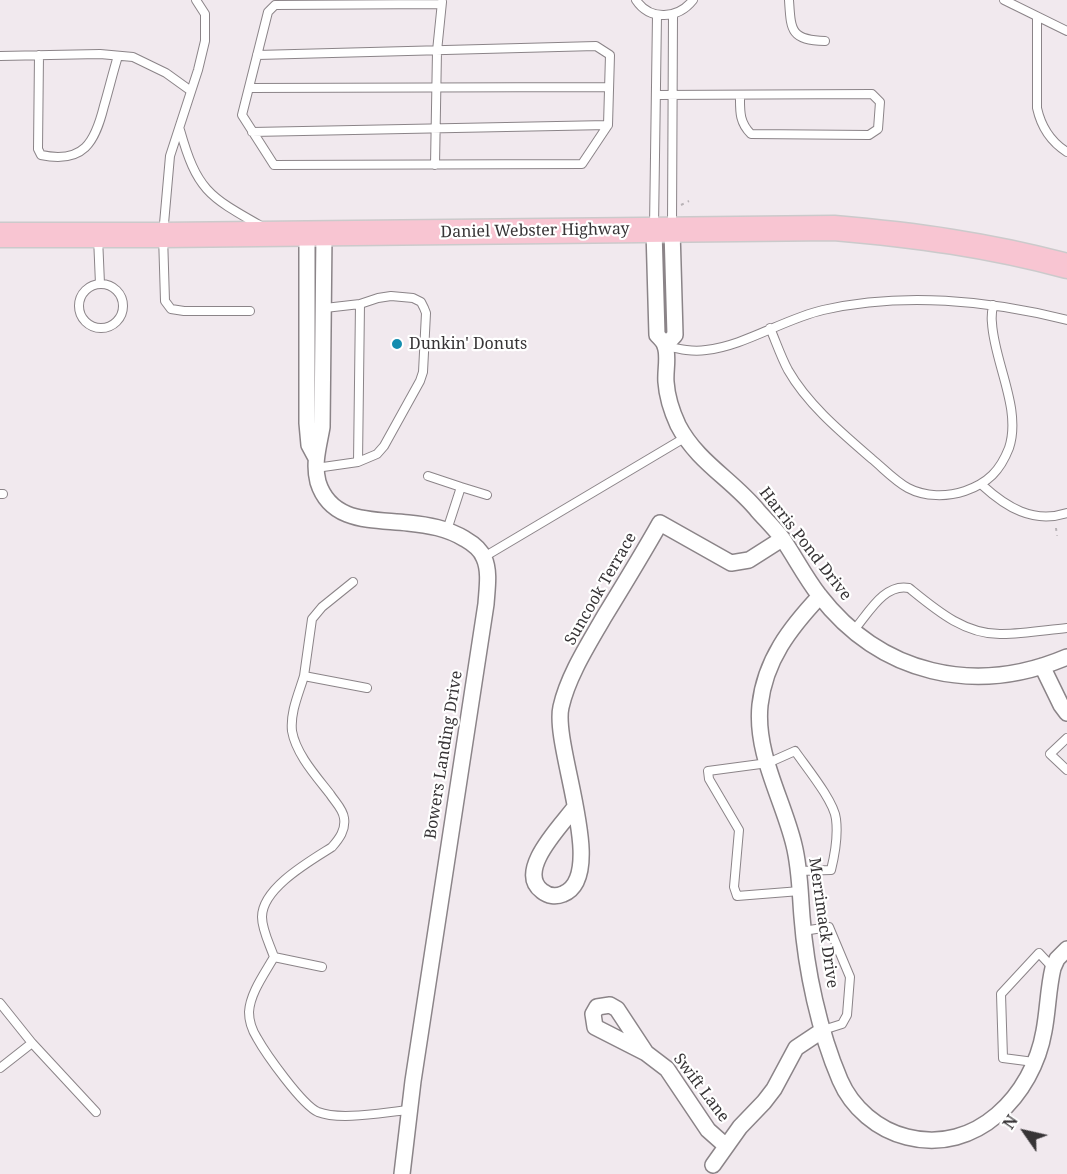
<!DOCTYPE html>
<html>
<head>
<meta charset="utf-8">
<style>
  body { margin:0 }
  #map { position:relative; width:1067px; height:1174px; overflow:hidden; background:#f1e9ee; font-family:"Noto Serif",serif }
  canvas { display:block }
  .north { position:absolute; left:995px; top:1102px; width:60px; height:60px; -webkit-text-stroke:4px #fff; paint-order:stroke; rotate:304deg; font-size:16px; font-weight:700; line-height:24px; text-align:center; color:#373436 }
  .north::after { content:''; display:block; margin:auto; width:21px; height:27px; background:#373436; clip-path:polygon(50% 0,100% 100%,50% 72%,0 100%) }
</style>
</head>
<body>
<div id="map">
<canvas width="1067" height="1174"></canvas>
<div class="north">N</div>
</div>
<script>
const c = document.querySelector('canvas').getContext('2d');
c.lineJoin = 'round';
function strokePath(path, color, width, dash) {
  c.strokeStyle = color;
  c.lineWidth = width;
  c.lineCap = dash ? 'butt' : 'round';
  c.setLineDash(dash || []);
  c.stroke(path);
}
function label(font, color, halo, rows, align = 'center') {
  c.font = font + ' "Noto Serif",serif';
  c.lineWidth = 4.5;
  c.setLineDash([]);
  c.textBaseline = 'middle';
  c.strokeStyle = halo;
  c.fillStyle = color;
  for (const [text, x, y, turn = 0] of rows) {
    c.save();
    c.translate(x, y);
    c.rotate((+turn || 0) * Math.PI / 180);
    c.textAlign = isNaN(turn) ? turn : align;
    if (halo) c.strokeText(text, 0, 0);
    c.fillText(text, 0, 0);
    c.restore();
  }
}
const path = new Path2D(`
  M681,205L689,201
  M1056,528L1057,536`);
const lane = new Path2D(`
  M196,0L205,14V41L198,70L170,156L163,235L165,301L171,309L184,311H250
  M636,0C650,21 678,19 693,0
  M789,0C791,30 790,40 825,41
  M1004,0L1067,31
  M1037,17V108C1041,126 1051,142 1067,152
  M39,55L38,149L41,155C84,164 95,142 104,106C109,89 113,72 118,56
  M257,55L596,46L610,55L608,125L582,164L274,165L242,115L268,12L275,5L440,4
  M0,56L100,54L133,57L166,73L191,91
  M249,88L609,87
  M656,95L872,94L880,102L878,129L869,135L751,134C739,122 740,111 740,95
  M180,130C197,190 208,196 261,226
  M252,132L608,125
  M435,165L437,51L442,2
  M672,225L673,14
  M654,227L657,15
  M98,237L100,284
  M79 306a22 22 0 1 1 44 0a22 22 0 1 1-44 0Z
  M325,308L360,304L378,298L391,296L413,298L421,302L424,308L426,313L423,372L420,381L384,446L377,454L358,462
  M770,328C776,342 781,357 788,370C808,405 842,433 872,459C883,468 895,481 908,488C925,497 947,497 965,491C988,483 1000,471 1009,448C1022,409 994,362 992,323C991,317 992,311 993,305
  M665,346C679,349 692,352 706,350C744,346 784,319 823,310C902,292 989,300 1067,320
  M316,468L358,462L360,304
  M428,476L461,487L447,530
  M982,485C1006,507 1033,524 1067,513
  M461,487L487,495
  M0,494H3
  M484,557L686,437
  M854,630C868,614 884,583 909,588C936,610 965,635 1002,634C1024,634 1046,630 1067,628
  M304,676L312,619L322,607L353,582
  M1067,738L1050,754L1067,770
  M799,871L831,870C835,854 838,835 836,819C834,801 806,767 795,751L768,763L708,771L709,779L739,830L734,887L737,896L800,891
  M803,931L829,927L850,977L847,1015L842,1024L823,1030
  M274,957C265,973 250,993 249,1012C249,1021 252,1030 257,1038C266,1054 302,1105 318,1112C341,1121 385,1112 409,1110
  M322,967L274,957C270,945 262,930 262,917C262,888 310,861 332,847C339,839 346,830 344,818C343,809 335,802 330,794C316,776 296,754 292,731C290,712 299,693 304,676L367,688
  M0,1003L32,1043L96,1112
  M1034,1062L1003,1058L1001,994L1039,953L1053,968
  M0,1068L32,1043`);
const street = new Path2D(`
  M654,230L657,335C660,338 664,342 665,346C669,356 665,371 666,382C667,397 672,412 678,425C697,462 733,480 758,511C766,520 775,529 782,538C795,557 805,577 819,595C881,675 975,696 1067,657
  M307,233V423L309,445L316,458
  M324,233L322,427C319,445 313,463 318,482C331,524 374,519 408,523C428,525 447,528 465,539C472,543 481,550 484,558C490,571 487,589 486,604L413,1081L402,1174
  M665,346L675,335L672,230
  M820,596C790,628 765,660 760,705C755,754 783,799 794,845C800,869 800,893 802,917C806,970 819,1031 840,1080C852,1108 878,1130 907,1137C976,1155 1033,1095 1044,1031C1048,1010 1048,989 1053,968L1057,959L1067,949
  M1042,666L1061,705L1067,713
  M575,807C562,825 515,871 542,891C548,896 556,897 563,894C609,876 552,746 561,707C568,676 588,645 604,617C623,586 642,555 660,523L731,563L749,560L782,539
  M646,1053L595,1027L593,1014L597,1007L610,1005L617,1009L646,1053L667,1069L708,1130L726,1146
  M713,1165L740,1127L764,1102L774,1089L796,1048L823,1030`);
const primary = new Path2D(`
  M0,235H163L834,228C915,235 989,245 1067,266`);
const markers = [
  [397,344,6,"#148daf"]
];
const streetNames = [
  ["Daniel Webster Highway",535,231,-1],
  ["Harris Pond Drive",805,544,52],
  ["Suncook Terrace",601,589,-60],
  ["Bowers Landing Drive",444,755,-81],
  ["Merrimack Drive",823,923,82],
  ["Swift Lane",701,1088,53]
];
const poiNames = [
  ["Dunkin' Donuts",409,344]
];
strokePath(lane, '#8b8488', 10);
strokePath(street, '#8b8488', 18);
strokePath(primary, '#cbcacb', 27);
strokePath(path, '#b8b2b6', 2, [3, 4.5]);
strokePath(lane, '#fff', 8);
strokePath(street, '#fff', 15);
strokePath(primary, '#f8c5d2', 24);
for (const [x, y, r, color] of markers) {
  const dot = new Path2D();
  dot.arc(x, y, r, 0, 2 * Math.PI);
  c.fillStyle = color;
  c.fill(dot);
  strokePath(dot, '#fff', 2);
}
label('16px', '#373436', '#fff', streetNames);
label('16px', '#373436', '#fff', poiNames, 'left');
</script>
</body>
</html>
